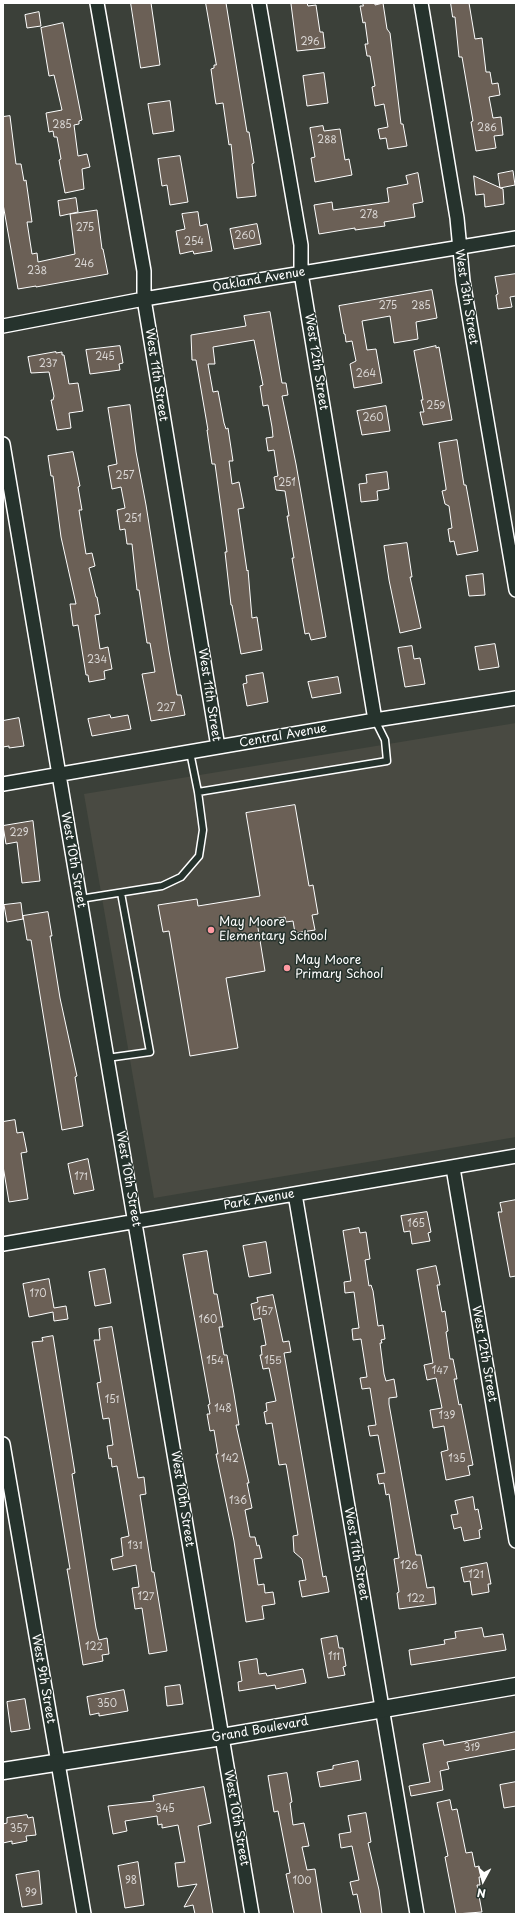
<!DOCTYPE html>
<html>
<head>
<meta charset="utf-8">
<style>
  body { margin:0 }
  #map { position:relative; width:519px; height:1917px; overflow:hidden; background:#3b4039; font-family:"Playpen Sans",sans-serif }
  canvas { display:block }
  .frame { position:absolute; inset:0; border:4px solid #fff; pointer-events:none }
  .north { position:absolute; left:463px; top:1861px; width:40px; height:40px; -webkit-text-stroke:3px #26332d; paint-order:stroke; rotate:187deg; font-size:11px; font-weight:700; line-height:16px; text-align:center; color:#fff }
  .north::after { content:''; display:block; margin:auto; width:14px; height:18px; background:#fff; clip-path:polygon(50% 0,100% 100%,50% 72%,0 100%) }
</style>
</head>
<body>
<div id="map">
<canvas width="519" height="1917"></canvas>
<div class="frame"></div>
<div class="north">N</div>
</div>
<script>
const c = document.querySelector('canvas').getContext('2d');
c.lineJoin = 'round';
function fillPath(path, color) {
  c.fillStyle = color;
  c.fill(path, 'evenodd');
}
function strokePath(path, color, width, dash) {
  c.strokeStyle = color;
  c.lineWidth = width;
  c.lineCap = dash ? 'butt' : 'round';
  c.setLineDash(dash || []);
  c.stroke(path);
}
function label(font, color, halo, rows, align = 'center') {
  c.font = font + ' "Playpen Sans",sans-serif';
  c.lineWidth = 3;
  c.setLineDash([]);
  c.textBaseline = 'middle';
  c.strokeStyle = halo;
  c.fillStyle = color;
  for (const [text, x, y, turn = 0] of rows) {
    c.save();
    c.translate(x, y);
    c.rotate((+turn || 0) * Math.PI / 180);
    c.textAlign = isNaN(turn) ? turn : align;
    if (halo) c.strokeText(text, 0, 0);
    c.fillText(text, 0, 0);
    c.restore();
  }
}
const built = new Path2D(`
  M516,723V1137L154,1198L84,794Z`);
const building = new Path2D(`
  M131,3H151L160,65L141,68Z
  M206,3H226L247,132H249L254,163L252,164L256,196L237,198L231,144L229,145L223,103L216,104L215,98L211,69L214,68V65H216Z
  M293,3H307L308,6L316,5L320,32H323L325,48L297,51L291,4Z
  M363,3H375V5L383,3L387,29L390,33L401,124H403L407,146L388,149L386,138L380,139L378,129L388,127L384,104L375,106L372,87L375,86L370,56H367L365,44H368L365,22L363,23L360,6H363Z
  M451,3H469L475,39L482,38L486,72H490L492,84L498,83L500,95L489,97L493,118L501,117L503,135L494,136L496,148L476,151L471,122L473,121L462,57H459L455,17H453Z
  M39,12L41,26L27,28L25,15Z
  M63,23L82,120L79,121V124L74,125L78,156L87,154L90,167L82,169L84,189L65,193L59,160L61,159L57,137H54L53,131L49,132L46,113L62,110L54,75L49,76L41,28Z
  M324,73L328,103L307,106L303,76Z
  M170,101L174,131L153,134L148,104Z
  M10,116L16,164H21L24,181L26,180L32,222H27L32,254L37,253L38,262L75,254L70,214L97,210L102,249H103L108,274L36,287V286L18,289L3,204V117Z
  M323,126L324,131L340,129L345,160L349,159L352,175L315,182L311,158L315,157L310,128Z
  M180,156L188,202L170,205L167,185L162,186L158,159Z
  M513,171L515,185L500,188L498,174Z
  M418,173L423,202L413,204L415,217L384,222L385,226L355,230V228L319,234L314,205L332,202L333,210L389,202L387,188L408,184L406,176Z
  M474,176L503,189L504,204L485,207L484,194L476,195Z
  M76,198L78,212L60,216L58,201Z
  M198,212L200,226L207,224L212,251L194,254L193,251L180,254L176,231L185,229L182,214Z
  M257,224L261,244L234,249L230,229Z
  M516,274V296L510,297L512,307L498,309L496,295L498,294L495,277Z
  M432,290L437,318L416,322L418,339L394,343L390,316L362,321L367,350L376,349L382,383L354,388L350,364L356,361L352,341L346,342L345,334H344L339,306Z
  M270,312L282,383H286L288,395L282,396L296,464L326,637L311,640L309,633L305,634L292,558H294L287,516H289L285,491L276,490L274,477L278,476L274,450L268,451L266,438L273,437L272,427L268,405L263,406L260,386L263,385L254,340L213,347L215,364H208L213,392L218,391L224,423L226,429L228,428L233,461H229L232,484L239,482L244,508L238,509L247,571L248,570L252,618L257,617L262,650L241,654L232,605H231L225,552H227L215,464H212L207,430H208L196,360H192L191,335L246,326L244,316Z
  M120,346L123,363L119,364L120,370L90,374L86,350Z
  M436,346V348L439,347L452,420L423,425L420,412H424L421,400H423L414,351Z
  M56,352V353L62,352V355H64L69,384L78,383L83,411L69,413L71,428L57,430L51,400H53L54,396L49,372L31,373L28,357Z
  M130,405L136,452L146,505L169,651L177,695H181L185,715L151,721L142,674L155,672L150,643H147L139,590H137L132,544H127L125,529L120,530L117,510L125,508L121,487L112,489L108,466L117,464L108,408Z
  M386,406L390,431L362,435L357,411Z
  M457,440L464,485H466L478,551L457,555L454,541L450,542L448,529L452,528L449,506L445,504L442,491L446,490V488L439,443Z
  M73,452L80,486L78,487L82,510H79L86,554L92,553L95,566L89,568L96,597H97L100,614L95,615L100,649L108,647L112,669L104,671L105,679L89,682L88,675H86L78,625L73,626L70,604H76L61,537L53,476H51L48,456Z
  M387,472L389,489L377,491L378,500L361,502L359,484L367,483L366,475Z
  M407,543L412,577H410L421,628L400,633L389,580L384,546Z
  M483,574L485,595L469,596L466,576Z
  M495,644L499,667L479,670L475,647Z
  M412,646L414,659L420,658L425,684L405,687L398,648Z
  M263,673L268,702L247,706L243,684L247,683L246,676Z
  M338,677L341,693L312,698L308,682Z
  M110,715L111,718L128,715L131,729L92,736L88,719Z
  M19,718L24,746L9,748V746L3,747V721Z
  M295,805L309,886L313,885L318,914L312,915L315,930L295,933L293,921L286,922L285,917L257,922L265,971L226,978L238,1048L190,1056L169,931L163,932L158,905L197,899L198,906L260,896L246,813Z
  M33,821L40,881L22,883L17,842L6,844L3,826Z
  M21,903L23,919L7,922L4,905Z
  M48,912L52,936H50L60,998L77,1076L75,1077L83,1126L62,1130L31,940H27L23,916Z
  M15,1120L17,1133L23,1132L27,1152L21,1153L28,1199L9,1202L3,1166V1122Z
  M88,1159L94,1190L74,1194L68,1164Z
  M516,1200V1276L510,1277L498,1212H502L500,1203Z
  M427,1212L431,1232L428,1233L430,1241L412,1244L410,1231L404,1232L401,1216Z
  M359,1228L360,1233L366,1232L370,1259L365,1260L369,1286L371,1285L373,1291L378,1326L383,1325L385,1339L381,1340L382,1343H380L384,1374L386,1381L394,1379L397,1397L389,1398V1404L416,1555H421L427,1588L434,1587L436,1604L399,1609L397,1593L399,1592L394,1559L399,1558L389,1494L386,1495L384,1483L379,1484L377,1474L385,1473L378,1435L370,1436L368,1426L376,1425L370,1388L362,1389L360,1378L367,1377L361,1339L353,1340L352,1329L359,1328L354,1292L345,1293L344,1282L351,1281L343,1231Z
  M266,1242L271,1273L249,1277L243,1246Z
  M207,1251L214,1294H217L223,1327H219L224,1355H227L234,1394L239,1425H236L249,1483H247L252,1508L245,1510L250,1537H255L257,1546L259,1545L262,1558L254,1559L258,1585L264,1584L265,1593L273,1592L275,1604L262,1606L264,1619L246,1622L234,1541L216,1454H218L214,1430L210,1431L207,1414H210L208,1405L210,1404L183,1255Z
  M436,1266L440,1285H437L442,1312L445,1311L448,1331L446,1332L450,1359H453L457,1379H454L459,1405L461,1404L473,1465L468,1466L470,1475L446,1480L441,1452L448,1450L444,1426L433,1428L430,1410L442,1408L436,1378L427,1380L424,1365L433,1363L417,1270Z
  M105,1269L111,1303L95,1306L89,1272Z
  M49,1279L54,1308L66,1306L68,1319L54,1321L53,1312L29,1317L23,1284Z
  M273,1295L283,1342L289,1341L291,1352L284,1353L323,1577L326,1576L329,1592L302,1597L299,1581L306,1580L302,1559L294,1552L293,1536L298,1535L287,1469L286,1464L279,1465L272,1423L266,1424L264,1412L267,1411L266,1403L276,1401L269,1368L263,1369L260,1355H262L261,1346L266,1345L261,1318L254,1320L251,1304L258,1302L257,1298Z
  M112,1327L138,1478L144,1477L146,1494L140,1495L152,1572H154L167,1651L149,1654L142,1608L135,1609L132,1588L139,1587L136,1565L113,1570L111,1559L123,1556L121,1538L129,1536L117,1466L112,1467L111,1458L109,1459L107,1446L113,1445L109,1418L103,1419L97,1383L101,1382L94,1340H100L99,1329Z
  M53,1336L75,1473L72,1474L96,1628L99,1640L107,1638L109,1654L102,1655L103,1661L83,1665L69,1580L67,1569H70L32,1342L43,1341L42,1338Z
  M473,1497L475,1510L478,1509L482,1529L479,1530L480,1538L464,1541L461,1527L454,1529L451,1515L458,1514L455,1501Z
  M487,1563L491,1584H488L489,1592L472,1595L470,1581L464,1582L461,1568Z
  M482,1628L484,1637L503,1634L506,1650L411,1665L409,1650L445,1644L444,1640L456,1638L455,1632Z
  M337,1636L339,1648H343L346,1666L343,1667L345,1675L328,1678L321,1639Z
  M257,1659L259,1674L266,1673L267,1676L303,1669L306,1683L276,1689L275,1685L239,1691L238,1682L242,1681L239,1662Z
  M180,1685L183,1704L167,1706L165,1687Z
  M124,1690L128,1711L99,1716V1713L90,1715L87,1697Z
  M25,1699L30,1729L11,1732L7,1702Z
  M516,1732V1749L447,1762L449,1769L440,1771L443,1790L411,1796L409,1786L430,1782L423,1744L443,1740L444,1745Z
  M358,1761L361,1780L320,1787L317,1772L333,1769V1766Z
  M287,1773L292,1802L290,1803L293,1825L304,1823L309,1846L302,1847L307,1870L315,1869L322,1914H294L286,1874L290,1873L278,1811L274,1812L268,1776Z
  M516,1782V1806L504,1808L500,1785Z
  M204,1787L211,1823L198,1826L213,1914H195L193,1905L184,1907L197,1884L178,1887L175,1863L185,1862L178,1825L162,1828V1824L158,1825L157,1816L125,1821L127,1831L113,1834L108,1806L154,1801L153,1796Z
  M450,1800L452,1810L457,1809L466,1853L472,1852L475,1867L479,1866L481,1877H479L480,1885H477L482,1912L456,1914L445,1857L448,1856L437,1803Z
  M366,1813L371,1842L368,1843L379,1890L382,1914H361L357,1894L353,1895L350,1882L359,1880L352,1846L341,1848L339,1834L351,1832L348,1816Z
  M27,1815L28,1818L33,1817L36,1835L26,1836L27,1841L12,1844V1841L3,1843V1824L7,1823V1818Z
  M138,1862L144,1905L125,1908L118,1866Z
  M39,1871L42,1904L22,1907L16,1875Z`);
const service = new Path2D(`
  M198,792L387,761L385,740L375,720
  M80,899L162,886L181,877L199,856L203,830L198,792L190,752
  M107,1058L150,1052L121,893`);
const minor = new Path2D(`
  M97,3L144,271V299L218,747
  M259,3L301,245V273L375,720
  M421,3L457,218L463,281L516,590
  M3,326L144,299L516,238
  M3,444L252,1914
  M3,784L375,720L516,698
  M453,1168L516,1541
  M295,1194L417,1914
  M3,1244L516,1156
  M3,1444L84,1914`);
const tertiary = new Path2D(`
  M3,1771L222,1737L516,1686`);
const markers = [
  [211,930,4,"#ff9aa2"],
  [287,968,4,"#ff9aa2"]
];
const numberNames = [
  ["296",310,42],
  ["285",62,125],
  ["286",487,128],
  ["288",327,140],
  ["278",369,215],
  ["275",85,228],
  ["260",245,236],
  ["254",194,242],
  ["246",84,264],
  ["238",37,271],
  ["275",388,306],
  ["285",421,306],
  ["245",105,357],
  ["237",48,364],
  ["264",366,374],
  ["259",436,406],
  ["260",373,418],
  ["257",125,476],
  ["251",287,483],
  ["251",133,519],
  ["234",97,660],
  ["227",166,708],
  ["229",19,833],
  ["171",81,1177],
  ["165",416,1224],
  ["170",38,1294],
  ["157",265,1312],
  ["160",208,1320],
  ["154",215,1361],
  ["155",273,1361],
  ["147",440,1371],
  ["151",112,1400],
  ["148",223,1409],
  ["139",447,1416],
  ["142",230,1459],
  ["135",457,1459],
  ["136",238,1501],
  ["131",135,1546],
  ["126",409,1566],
  ["121",476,1575],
  ["127",146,1597],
  ["122",416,1599],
  ["122",94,1647],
  ["111",334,1657],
  ["350",107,1704],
  ["319",472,1748],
  ["345",165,1809],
  ["357",19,1829],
  ["98",131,1881],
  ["100",302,1881],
  ["99",31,1893]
];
const streetNames = [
  ["Oakland Avenue",259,280,-10],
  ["West 13th Street",466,297,81],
  ["West 12th Street",316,362,81],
  ["West 11th Street",156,375,81],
  ["West 11th Street",209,695,81],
  ["Central Avenue",283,736,-10],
  ["West 10th Street",73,860,80],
  ["West 10th Street",128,1179,80],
  ["Park Avenue",259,1200,-10],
  ["West 12th Street",484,1354,80],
  ["West 10th Street",182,1499,81],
  ["West 11th Street",356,1554,80],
  ["West 9th Street",43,1679,80],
  ["Grand Boulevard",260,1730,-10],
  ["West 10th Street",236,1818,80]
];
const poiNames = [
  ["May Moore",219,923],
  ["Elementary School",219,937],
  ["May Moore",295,961],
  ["Primary School",295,975]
];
fillPath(built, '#494a42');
fillPath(building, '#6b6056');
strokePath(building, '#fff', 1);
strokePath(service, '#fff', 9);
strokePath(minor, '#fff', 16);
strokePath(tertiary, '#fff', 19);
strokePath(service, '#26332d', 6);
strokePath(minor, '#26332d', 13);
strokePath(tertiary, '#26332d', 16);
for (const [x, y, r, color] of markers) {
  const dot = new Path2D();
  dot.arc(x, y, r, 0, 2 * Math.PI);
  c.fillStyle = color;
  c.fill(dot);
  strokePath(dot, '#26332d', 1.5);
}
label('10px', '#dad7d5', null, numberNames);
label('12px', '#fff', '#26332d', streetNames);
label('12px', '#fff', '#26332d', poiNames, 'left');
</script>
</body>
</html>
